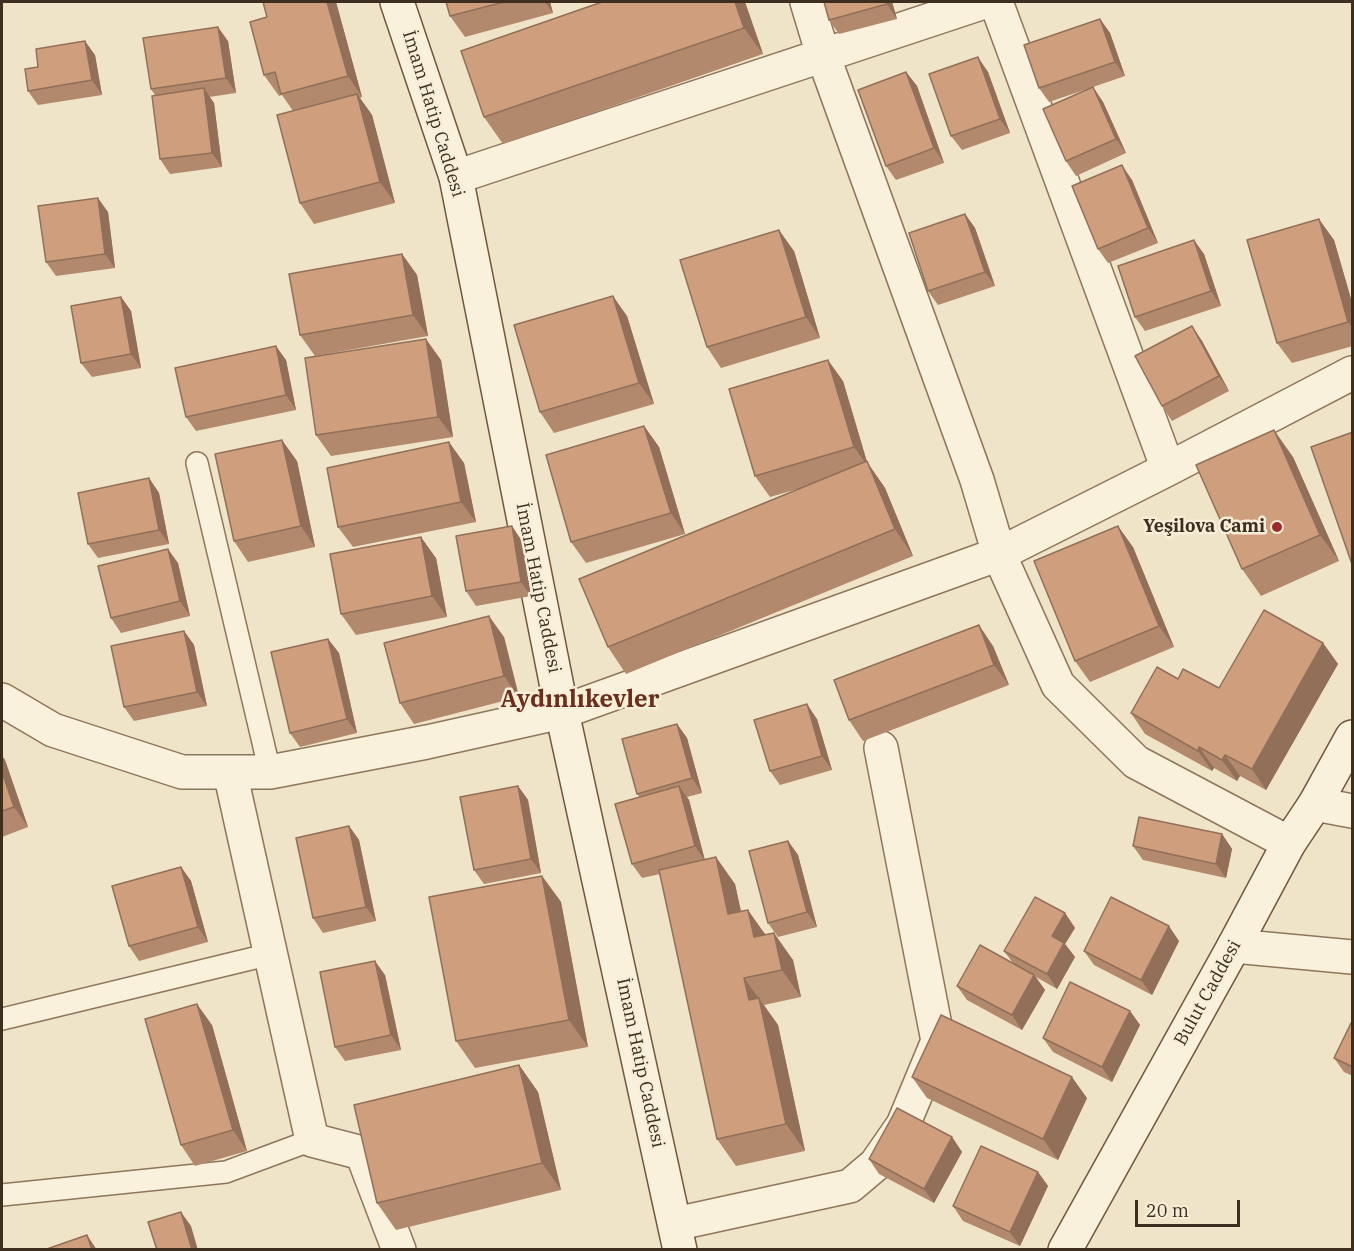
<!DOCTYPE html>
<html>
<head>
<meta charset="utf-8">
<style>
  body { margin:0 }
  #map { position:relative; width:1354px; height:1251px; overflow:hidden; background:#f0e4c8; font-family:"IBM Plex Serif",serif }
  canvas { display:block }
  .frame { position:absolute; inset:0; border:3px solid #3d2e20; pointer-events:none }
  .scale { position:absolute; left:1135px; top:1200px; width:105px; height:27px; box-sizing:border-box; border:3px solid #3d2e20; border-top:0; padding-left:8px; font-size:18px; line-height:21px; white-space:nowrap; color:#3d2e20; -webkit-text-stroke:4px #f7eed8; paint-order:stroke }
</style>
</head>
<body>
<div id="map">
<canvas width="1354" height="1251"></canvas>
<div class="frame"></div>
<div class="scale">20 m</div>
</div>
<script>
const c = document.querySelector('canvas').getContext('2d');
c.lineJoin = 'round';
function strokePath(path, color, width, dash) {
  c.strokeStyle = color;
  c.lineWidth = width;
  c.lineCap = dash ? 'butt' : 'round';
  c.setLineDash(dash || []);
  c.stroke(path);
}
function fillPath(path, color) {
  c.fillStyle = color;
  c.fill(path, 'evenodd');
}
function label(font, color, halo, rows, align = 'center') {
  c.font = font + ' "IBM Plex Serif",serif';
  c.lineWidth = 5;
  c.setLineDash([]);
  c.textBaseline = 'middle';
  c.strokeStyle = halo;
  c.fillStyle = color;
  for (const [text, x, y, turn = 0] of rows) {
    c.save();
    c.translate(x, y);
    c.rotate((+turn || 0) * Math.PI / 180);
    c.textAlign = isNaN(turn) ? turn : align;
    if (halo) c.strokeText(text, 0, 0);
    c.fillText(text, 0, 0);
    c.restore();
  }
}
const lane = new Path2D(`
  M197,463L270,772
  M2,1019L271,954
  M2,1195L226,1172L312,1140`);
const street = new Path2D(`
  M807,2L823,55L977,480L999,554L1058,685L1136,762L1289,843
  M996,2L1168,469
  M456,177L984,2
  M2,700L53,730L182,772H270L427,742L562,712L999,554L1168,469L1352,373
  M230,772L312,1140L362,1153L399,1250
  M1315,804L1352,811
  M1234,946L1352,957
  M675,1224L850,1186L876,1164L903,1125L938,1041L881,748`);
const secondary = new Path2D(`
  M397,2L456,177L562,712L680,1250
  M1065,1250L1234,946L1289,843L1315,804L1352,737`);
const wall = new Path2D(`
  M263,2H336L362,97L360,98L372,115L395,203L314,224L300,203L293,111L282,95L279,96L264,75L267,17Z
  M446,2H550L553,13L465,37L450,16Z
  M745,2L763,54L503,144L484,117Z
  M892,2L897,19L839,34L829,20Z
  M1100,19L1110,33L1125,76L1093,87L1103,102L1126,153L1076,176L1066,161L1093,87L1049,102L1039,88Z
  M228,41L236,93L209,97L214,103L222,167L170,174L160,159L155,95L151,89Z
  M95,55L102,95L38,105L28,91Z
  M906,72L917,86L944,163L896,180L886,166Z
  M988,72L1010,133L962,150L951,136Z
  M1132,180L1158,243L1108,263L1098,249Z
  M108,212L115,268L56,276L46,262Z
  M965,214L975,228L995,286L938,305L928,291Z
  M1334,240L1353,306V346L1292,363L1277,343Z
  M794,251L820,338L721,368L707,347Z
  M402,254L417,275L428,336L315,356L300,335Z
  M1204,254L1221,306L1145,331L1135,317Z
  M121,297L131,311L141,368L92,377L81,363Z
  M627,316L654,404L554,433L540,412Z
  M1192,326L1202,341L1229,391L1172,421L1162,406Z
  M286,360L296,410L196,431L186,417Z
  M441,360L453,437L331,456L316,435Z
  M843,381L867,462L885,488L913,556L626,674L608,647L801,488L770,497L755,476Z
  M644,426L659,447L685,534L586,563L571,542Z
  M1293,457L1339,561L1261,596L1242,569Z
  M297,461L315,547L248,562L234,541Z
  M464,463L476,522L353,547L338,527Z
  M149,478L159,493L169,544L98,558L88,544Z
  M522,541L531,596L476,606L466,591Z
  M1133,547L1174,647L1090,682L1075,661Z
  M436,558L447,617L356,635L341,614Z
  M178,563L190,616L121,633L111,618Z
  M184,631L194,645L207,706L134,721L124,707Z
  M504,637L519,697L414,724L400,703Z
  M328,639L339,653L357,733L300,747L290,733Z
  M1323,643L1338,664L1266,790L1240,776L1237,781L1214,768L1212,771L1145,734L1131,713L1178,679L1219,688Z
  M993,646L1009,685L863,741L849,720Z
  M817,719L832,770L780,785L770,771Z
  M677,724L687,738L702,793L687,797L689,800L705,860L735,884L741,911L793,960L801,997L764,1005L778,1025L805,1151L736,1166L717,1139L660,874L642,878L632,864L640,797L637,794Z
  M2,756L5,760L28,827L2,837Z
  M518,786L528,800L541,873L484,884L474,870Z
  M349,826L359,840L376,921L323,933L313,918Z
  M1222,834L1232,849L1226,878L1143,860L1133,846Z
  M788,841L798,855L817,927L778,937L768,923Z
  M181,867L191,881L208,942L139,961L129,946Z
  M542,876L561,902L588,1047L475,1068L456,1041Z
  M1065,913L1075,928L1065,944L1075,957L1057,989L1036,977L1045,990L1022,1030L967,1000L957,986L1013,963L1004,951Z
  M1179,941L1152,995L1094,965L1084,951Z
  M385,975L401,1050L345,1061L335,1047Z
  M1130,1011L1140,1025L1112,1082L1053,1052L1043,1038Z
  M1353,1019V1076L1344,1072L1334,1058Z
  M212,1025L247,1151L195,1166L181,1145Z
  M519,1065L538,1092L561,1190L396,1230L377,1203Z
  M912,1077L1087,1098L1058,1160L927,1098Z
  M952,1137L962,1152L934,1203L879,1174L869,1159Z
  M1038,1172L1048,1186L1020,1246L963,1221L953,1206Z`);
const shadedWall = new Path2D(`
  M327,2H336L362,97L348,76Z
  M545,2H550L553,13Z
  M735,2H745L763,54L744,28Z
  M886,2H892L897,19L887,4Z
  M1100,19L1110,33L1125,76L1115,62Z
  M218,27L228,41L236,93L226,78Z
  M85,41L95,55L102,95L92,80Z
  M978,57L988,72L1010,133L1000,119Z
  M906,72L917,86L944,163L934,148Z
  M1093,87L1103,102L1126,153L1116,139Z
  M204,88L214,103L222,167L212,153Z
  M357,94L372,115L395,203L380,182Z
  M1122,165L1132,180L1158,243L1148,228Z
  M98,198L108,212L115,268L105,254Z
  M965,214L975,228L995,286L985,272Z
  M1319,219L1334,240L1353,306V328L1348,322Z
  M779,230L794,251L820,338L806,317Z
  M1194,240L1204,254L1221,306L1211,291Z
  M402,254L417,275L428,336L413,315Z
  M613,296L627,316L654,404L639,383Z
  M121,297L131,311L141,368L131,354Z
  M1192,326L1202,341L1229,391L1219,376Z
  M426,339L441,360L453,437L438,417Z
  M276,346L286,360L296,410L286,395Z
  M828,360L843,381L867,462L885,488L913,556L895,529L869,468L854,447Z
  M644,426L659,447L685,534L671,513Z
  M1274,430L1293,457L1339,561L1320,535Z
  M282,440L297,461L315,547L301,526Z
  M449,442L464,463L476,522L461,502Z
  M149,478L159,493L169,544L159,530Z
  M512,526L522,541L531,596L521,582Z
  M1118,526L1133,547L1174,647L1159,626Z
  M421,537L436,558L447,617L432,596Z
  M168,549L178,563L190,616L180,601Z
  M489,616L504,637L519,697L504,676Z
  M979,625L993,646L1009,685L994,665Z
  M184,631L194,645L207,706L197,692Z
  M328,639L339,653L357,733L347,719Z
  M1323,643L1338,664L1266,790L1252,769Z
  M807,704L817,719L832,770L822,756Z
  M677,724L687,738L702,793L692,778Z
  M1199,747L1214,768L1212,771L1198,751Z
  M1225,755L1240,776L1237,781L1222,760Z
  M2,756L5,760L28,827L14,807L2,772Z
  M518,786L528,800L541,873L531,859Z
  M679,786L689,800L705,861L695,846Z
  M349,826L359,840L376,921L366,907Z
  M1222,834L1232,849L1226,878L1216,864Z
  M788,841L798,855L817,927L807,912Z
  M716,857L735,884L747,941L728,914Z
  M181,867L191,881L208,942L198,927Z
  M542,876L561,902L588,1047L569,1020Z
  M748,910L767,937H754Z
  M1065,913L1075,928L1065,944L1075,957L1057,989L1047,974L1052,936Z
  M1169,926L1179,941L1152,995L1141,980Z
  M774,933L793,960L801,997L782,970Z
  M375,961L385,975L401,1050L391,1035Z
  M1034,975L1045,990L1022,1030L1012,1015Z
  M744,978L778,1025L805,1151L786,1124L749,1000Z
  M197,1004L212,1025L247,1151L233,1130Z
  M1130,1011L1140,1025L1112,1082L1102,1067Z
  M519,1065L538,1092L561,1190L542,1163Z
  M1072,1077L1087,1098L1058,1160L1043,1139Z
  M952,1137L962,1152L934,1203L924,1189Z
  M1038,1172L1048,1186L1020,1246L1010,1232Z
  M181,1212L191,1226L198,1250H192Z
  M87,1235L97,1250H92Z`);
const building = new Path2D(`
  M263,2H327L348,76L281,94L275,72L264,75L250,22L267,17Z
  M446,2H504L450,16Z
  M602,2H735L744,28L484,117L461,51Z
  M824,2H886L887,4L829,20Z
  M1100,19L1115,62L1039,88L1024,45Z
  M218,27L226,78L151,89L143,38Z
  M85,41L92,80L28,91L25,69L38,67L36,49Z
  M978,57L1000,119L951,136L929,74Z
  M906,72L934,148L886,166L858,90Z
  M1093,87L1116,139L1066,161L1043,109Z
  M204,88L212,153L160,159L152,96Z
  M357,94L380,182L300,203L277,115Z
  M1122,165L1148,228L1098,249L1072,186Z
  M98,198L105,254L46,262L38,206Z
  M965,214L985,272L928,291L909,233Z
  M1319,219L1348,322L1277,343L1247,240Z
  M779,230L806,317L707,347L680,260Z
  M1194,240L1211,291L1135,317L1118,266Z
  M402,254L413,315L300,335L289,274Z
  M613,296L639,383L540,412L514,325Z
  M121,297L131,354L81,363L71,306Z
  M1192,326L1219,376L1162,406L1135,356Z
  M426,339L438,417L316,435L305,358Z
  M276,346L286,395L186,417L175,368Z
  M828,360L854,447L755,476L729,389Z
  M644,426L671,513L571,542L546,455Z
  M1274,430L1320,535L1242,569L1196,465Z
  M1353,432V567L1311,447Z
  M282,440L301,526L234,541L215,454Z
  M449,442L461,502L338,527L327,468Z
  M867,461L895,529L608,647L579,579Z
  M149,478L159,530L88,544L78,493Z
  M512,526L521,582L466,591L456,536Z
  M1118,526L1159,626L1075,661L1034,561Z
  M421,537L432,596L341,614L330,554Z
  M168,549L180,601L111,618L98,566Z
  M1264,610L1323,643L1252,769L1225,755L1222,760L1199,747L1198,751L1131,713L1157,667L1178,679L1183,669L1219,688Z
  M489,616L504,676L400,703L384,643Z
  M979,625L994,665L849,720L834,680Z
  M184,631L197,692L124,707L111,646Z
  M328,639L347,719L290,733L271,652Z
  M807,704L822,756L770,771L754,720Z
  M677,724L692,778L637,794L622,739Z
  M2,772L14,807L2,811Z
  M518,786L531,859L474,870L460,797Z
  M679,786L695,846L632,864L615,804Z
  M1139,817L1222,834L1216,864L1133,846Z
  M349,826L366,907L313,918L296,838Z
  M788,841L807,912L768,923L749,851Z
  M716,857L728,914L748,910L754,937L774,933L782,970L744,978L749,1000L759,998L786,1124L717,1139L659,870Z
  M181,867L198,927L129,946L112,886Z
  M542,876L569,1020L456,1041L429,897Z
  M1035,897L1065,913L1052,936L1064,943L1047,974L1004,951Z
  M1111,897L1169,926L1141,980L1084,951Z
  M980,945L1034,975L1012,1015L957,986Z
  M375,961L391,1035L335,1047L320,972Z
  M1070,982L1130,1011L1102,1067L1043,1038Z
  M197,1004L233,1130L181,1145L145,1019Z
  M941,1015L1072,1077L1043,1139L912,1077Z
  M1353,1019V1067L1334,1058Z
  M519,1065L542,1163L377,1203L354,1105Z
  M897,1108L952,1137L924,1189L869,1159Z
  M981,1146L1038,1172L1010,1232L953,1206Z
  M181,1212L192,1250H157L148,1222Z
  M87,1235L92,1250H44Z`);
const markers = [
  [1277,527,6,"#9e2a2b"]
];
const streetNames = [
  ["İmam Hatip Caddesi",433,114,73],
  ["İmam Hatip Caddesi",538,588,79],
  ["Bulut Caddesi",1208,993,-61],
  ["İmam Hatip Caddesi",640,1063,78]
];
const poiNames = [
  ["Yeşilova Cami",1265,527]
];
const districtNames = [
  ["Aydınlıkevler",580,700]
];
strokePath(lane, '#8d765c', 24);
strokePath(street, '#8d765c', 36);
strokePath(secondary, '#6f573f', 36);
strokePath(lane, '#faf1dc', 21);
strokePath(street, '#faf1dc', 33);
strokePath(secondary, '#faf1dc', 33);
fillPath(wall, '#b2896c');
fillPath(shadedWall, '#916f58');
fillPath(building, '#cf9f7d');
strokePath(building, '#916f58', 1.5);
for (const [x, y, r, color] of markers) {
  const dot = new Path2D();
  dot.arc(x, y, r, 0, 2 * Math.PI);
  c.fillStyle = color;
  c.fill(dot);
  strokePath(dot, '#f7eed8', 2);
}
label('18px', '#3d2e20', '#f7eed8', streetNames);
label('bold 18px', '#3d2e20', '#f7eed8', poiNames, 'right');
label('bold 24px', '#6b2e1e', '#f7eed8', districtNames);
</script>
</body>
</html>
